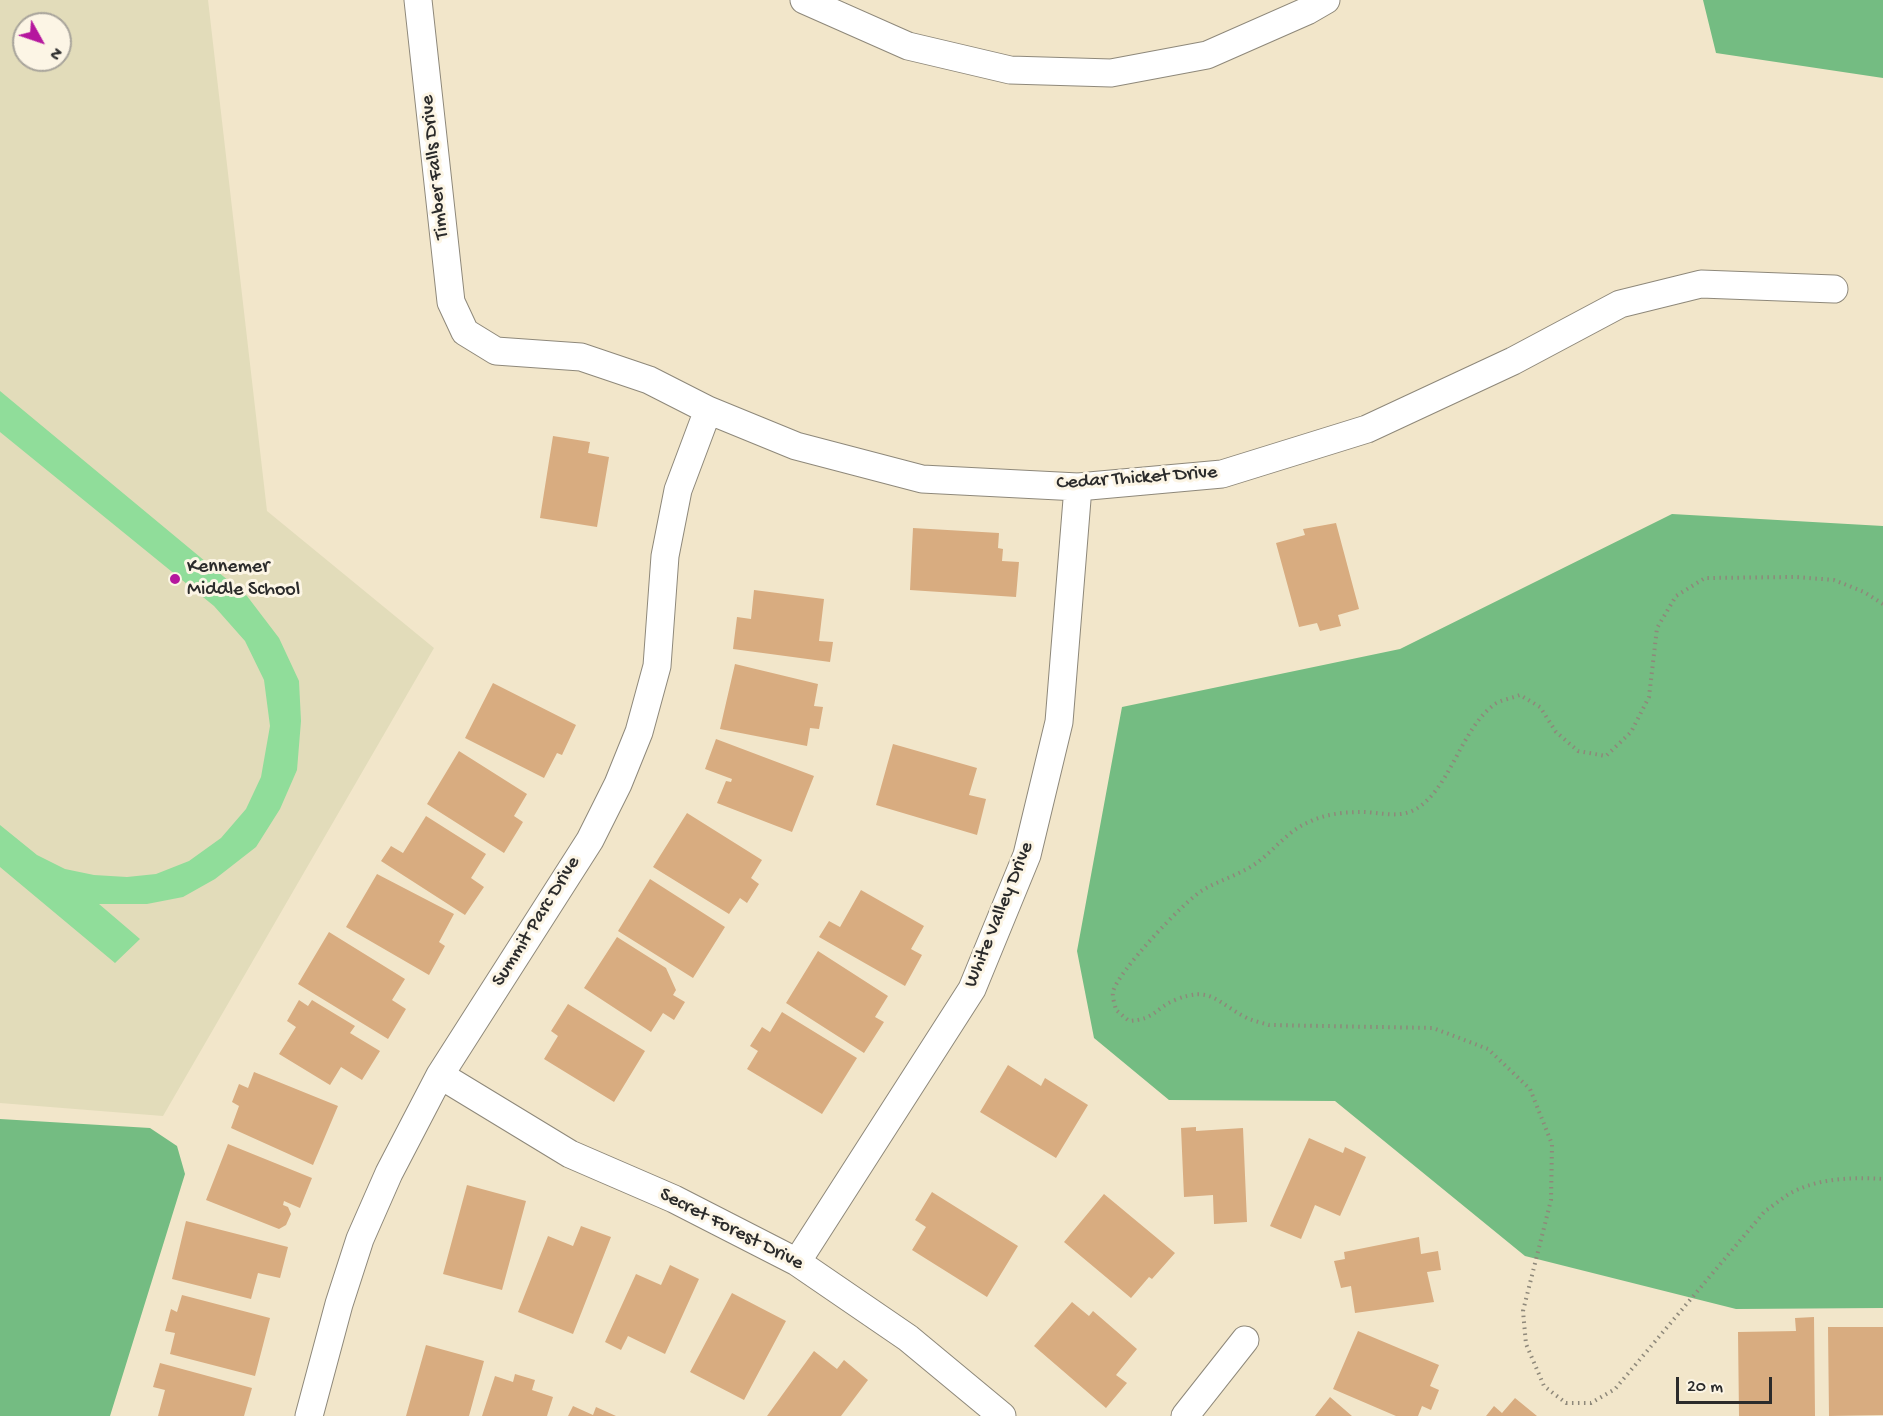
<!DOCTYPE html>
<html>
<head>
<meta charset="utf-8">
<style>
  body { margin:0 }
  #map { position:relative; width:1883px; height:1416px; overflow:hidden; background:#f2e6ca; font-family:"Gochi Hand",sans-serif }
  canvas { display:block }
  .north { position:absolute; left:12px; top:12px; width:60px; height:60px; box-sizing:border-box; background:#fcf5e5; border:2px solid #a8a49b; border-radius:50%; rotate:130deg; font-size:16px; font-weight:700; line-height:24px; text-align:center; color:#2b2b2b }
  .north::after { content:''; display:block; margin:auto; width:21px; height:27px; background:#b5179e; clip-path:polygon(50% 0,100% 100%,50% 72%,0 100%) }
  .scale { position:absolute; left:1676px; top:1377px; width:96px; height:27px; box-sizing:border-box; border:3px solid #2b2b2b; border-top:0; padding-left:8px; font-size:18px; line-height:21px; white-space:nowrap; color:#2b2b2b; -webkit-text-stroke:4px #fcf5e5; paint-order:stroke }
</style>
</head>
<body>
<div id="map">
<canvas width="1883" height="1416"></canvas>
<div class="north">N</div>
<div class="scale">20 m</div>
</div>
<script>
const c = document.querySelector('canvas').getContext('2d');
c.lineJoin = 'round';
function fillPath(path, color) {
  c.fillStyle = color;
  c.fill(path, 'evenodd');
}
function strokePath(path, color, width, dash) {
  c.strokeStyle = color;
  c.lineWidth = width;
  c.lineCap = dash ? 'butt' : 'round';
  c.setLineDash(dash || []);
  c.stroke(path);
}
function label(font, color, halo, rows, align = 'center') {
  c.font = font + ' "Gochi Hand",sans-serif';
  c.lineWidth = 6;
  c.setLineDash([]);
  c.textBaseline = 'middle';
  c.strokeStyle = halo;
  c.fillStyle = color;
  for (const [text, x, y, turn = 0] of rows) {
    c.save();
    c.translate(x, y);
    c.rotate((+turn || 0) * Math.PI / 180);
    c.textAlign = isNaN(turn) ? turn : align;
    if (halo) c.strokeText(text, 0, 0);
    c.fillText(text, 0, 0);
    c.restore();
  }
}
const built = new Path2D(`
  M0,0H208L267,511L434,648L163,1116L0,1103ZM24,24H60V60H24Z`);
const green = new Path2D(`
  M0,391L247,596L279,638L299,681L301,721L297,770L280,809L256,847L215,879L183,897L147,904H99L140,939L115,963L0,867V825L37,855L65,869L94,875L127,877L156,874L189,861L221,838L246,809L261,777L270,726L264,680L245,641L214,606L0,432Z`);
const forest = new Path2D(`
  M1703,0H1883V78L1716,53Z
  M1672,514L1883,526V1308L1736,1309L1525,1256L1335,1101L1169,1100L1094,1038L1077,951L1122,707L1400,649Z
  M0,1119L150,1128L177,1146L185,1174L110,1416H0Z`);
const building = new Path2D(`
  M553,436L590,442L588,453L609,457L597,527L540,518Z
  M1336,523L1359,609L1338,615L1341,626L1320,631L1317,623L1299,627L1276,543L1305,535L1303,529Z
  M913,528L999,533L998,548L1003,549L1002,561L1019,562L1016,597L910,590Z
  M754,590L824,599L819,641L833,642L830,662L733,649L737,617L751,619Z
  M735,664L818,684L814,706L823,707L819,729L810,728L807,746L720,729Z
  M493,683L576,725L562,755L557,753L544,778L465,738Z
  M716,739L814,776L792,832L717,803L726,781L731,782L732,779L705,769Z
  M893,744L977,768L969,795L986,799L977,835L876,805Z
  M459,751L527,794L514,816L523,822L504,853L427,804Z
  M687,813L762,860L751,878L759,884L747,903L740,898L729,914L653,867Z
  M426,816L486,854L471,878L484,887L465,915L381,861L391,846L403,853Z
  M377,874L454,914L439,942L445,946L429,975L346,927Z
  M650,879L725,927L693,978L618,931Z
  M861,890L924,926L911,949L922,955L905,986L819,937L829,921L840,927Z
  M329,932L405,979L392,1000L406,1009L388,1039L298,984Z
  M617,937L666,968L676,990L673,995L685,1002L674,1020L663,1013L651,1032L584,988Z
  M818,951L888,996L875,1017L884,1022L864,1053L786,1003Z
  M299,1000L308,1006L312,1000L355,1026L350,1033L380,1051L362,1080L341,1067L330,1085L279,1054L296,1027L287,1021Z
  M568,1004L645,1051L614,1102L544,1059L558,1036L551,1031Z
  M782,1012L857,1058L822,1114L747,1069L758,1051L750,1046L762,1027L770,1032Z
  M1008,1065L1041,1086L1045,1078L1088,1105L1056,1158L980,1112Z
  M254,1072L338,1106L313,1165L231,1128L239,1106L232,1102L239,1084L248,1088Z
  M1196,1127V1131L1243,1128L1247,1222L1214,1224L1213,1195L1184,1197L1181,1128Z
  M1309,1138L1343,1153L1345,1147L1366,1157L1340,1216L1315,1205L1301,1239L1270,1226Z
  M228,1144L312,1178L300,1208L284,1201L283,1205L288,1207L291,1214L286,1225L279,1229L206,1200Z
  M467,1185L526,1201L502,1290L443,1274Z
  M932,1192L1018,1246L987,1297L912,1250L926,1227L915,1220Z
  M1104,1194L1175,1253L1152,1279L1149,1277L1131,1298L1064,1242Z
  M186,1221L288,1247L280,1278L258,1273L251,1299L172,1279Z
  M581,1226L611,1237L573,1334L518,1312L548,1236L573,1246Z
  M1419,1237L1421,1254L1438,1251L1441,1270L1427,1272L1434,1302L1355,1313L1351,1286L1341,1288L1334,1261L1345,1259L1344,1252Z
  M670,1265L699,1279L665,1354L628,1336L621,1350L605,1342L636,1274L661,1285Z
  M732,1293L786,1321L744,1400L690,1372Z
  M182,1295L270,1318L255,1376L170,1354L175,1333L165,1331L171,1309L177,1312Z
  M1072,1302L1089,1316L1093,1311L1137,1349L1116,1375L1127,1383L1106,1408L1034,1346Z
  M1814,1317L1815,1416H1739L1738,1332L1796,1331L1795,1318Z
  M1828,1327H1883V1415L1829,1416Z
  M1358,1331L1439,1365L1430,1386L1439,1390L1431,1410L1422,1406L1418,1416H1396L1333,1389Z
  M426,1345L484,1361L469,1416H406Z
  M814,1351L837,1369L844,1360L868,1380L841,1416H767Z
  M160,1363L252,1388L244,1416H158L165,1390L153,1387Z
  M515,1374L535,1380L532,1390L553,1397L547,1416H482L495,1376L513,1382Z
  M1330,1397L1352,1416H1315Z
  M1515,1398L1537,1416H1486L1494,1406L1502,1413Z
  M573,1406L593,1415L596,1407L616,1416H568Z`);
const path = new Path2D(`
  M1883,604L1864,592L1834,580L1796,577L1705,578L1676,596L1657,628L1649,697L1631,732L1606,756L1578,751L1556,732L1540,707L1520,695C1512,698 1501,700 1495,704C1459,730 1450,793 1412,811C1396,818 1378,812 1362,812C1344,812 1325,814 1309,822C1287,831 1274,851 1255,864C1239,875 1220,880 1203,890C1185,900 1116,974 1113,992C1112,997 1115,1005 1116,1010L1129,1021C1156,1019 1154,1009 1175,1000C1211,985 1217,1003 1247,1018C1254,1021 1262,1023 1269,1025L1433,1028L1488,1049L1530,1089L1552,1144L1551,1200L1523,1311L1526,1344L1544,1386L1566,1403H1591L1615,1389L1765,1211C1773,1206 1781,1199 1789,1194C1817,1178 1852,1177 1883,1179`);
const minor = new Path2D(`
  M418,0L451,302L465,332L496,351L581,357L649,380L708,410L796,446L922,479L1078,487L1222,474L1367,429L1513,361L1620,304L1701,284L1834,289
  M804,0L908,46L1010,70L1111,73L1207,55L1307,11L1326,0
  M440,1075L570,1154L674,1199L797,1262L908,1338L1002,1416
  M797,1262L972,989L1027,855L1059,722L1078,487
  M309,1416L339,1304L360,1239L389,1173L440,1075L590,840L618,784L639,732L657,666L665,556L678,490L708,410
  M1185,1416L1245,1340`);
const markers = [
  [175,579,6,"#b5179e"]
];
const streetNames = [
  ["Timber Falls Drive",436,167,-96],
  ["Cedar Thicket Drive",1137,479,-4],
  ["White Valley Drive",1000,915,-68],
  ["Summit Parc Drive",537,922,-58],
  ["Secret Forest Drive",731,1230,27]
];
const poiNames = [
  ["Kennemer",187,568],
  ["Middle School",187,591]
];
fillPath(built, '#e2dcba');
fillPath(green, '#90dd9a');
fillPath(forest, '#74bc82');
fillPath(building, '#d8ac80');
strokePath(minor, '#8e887a', 29);
strokePath(path, '#8e887a', 4, [1.5, 4.5]);
strokePath(minor, '#fff', 27);
for (const [x, y, r, color] of markers) {
  const dot = new Path2D();
  dot.arc(x, y, r, 0, 2 * Math.PI);
  c.fillStyle = color;
  c.fill(dot);
  strokePath(dot, '#fcf5e5', 2);
}
label('20px', '#2b2b2b', '#fcf5e5', streetNames);
label('20px', '#2b2b2b', '#fcf5e5', poiNames, 'left');
</script>
</body>
</html>
